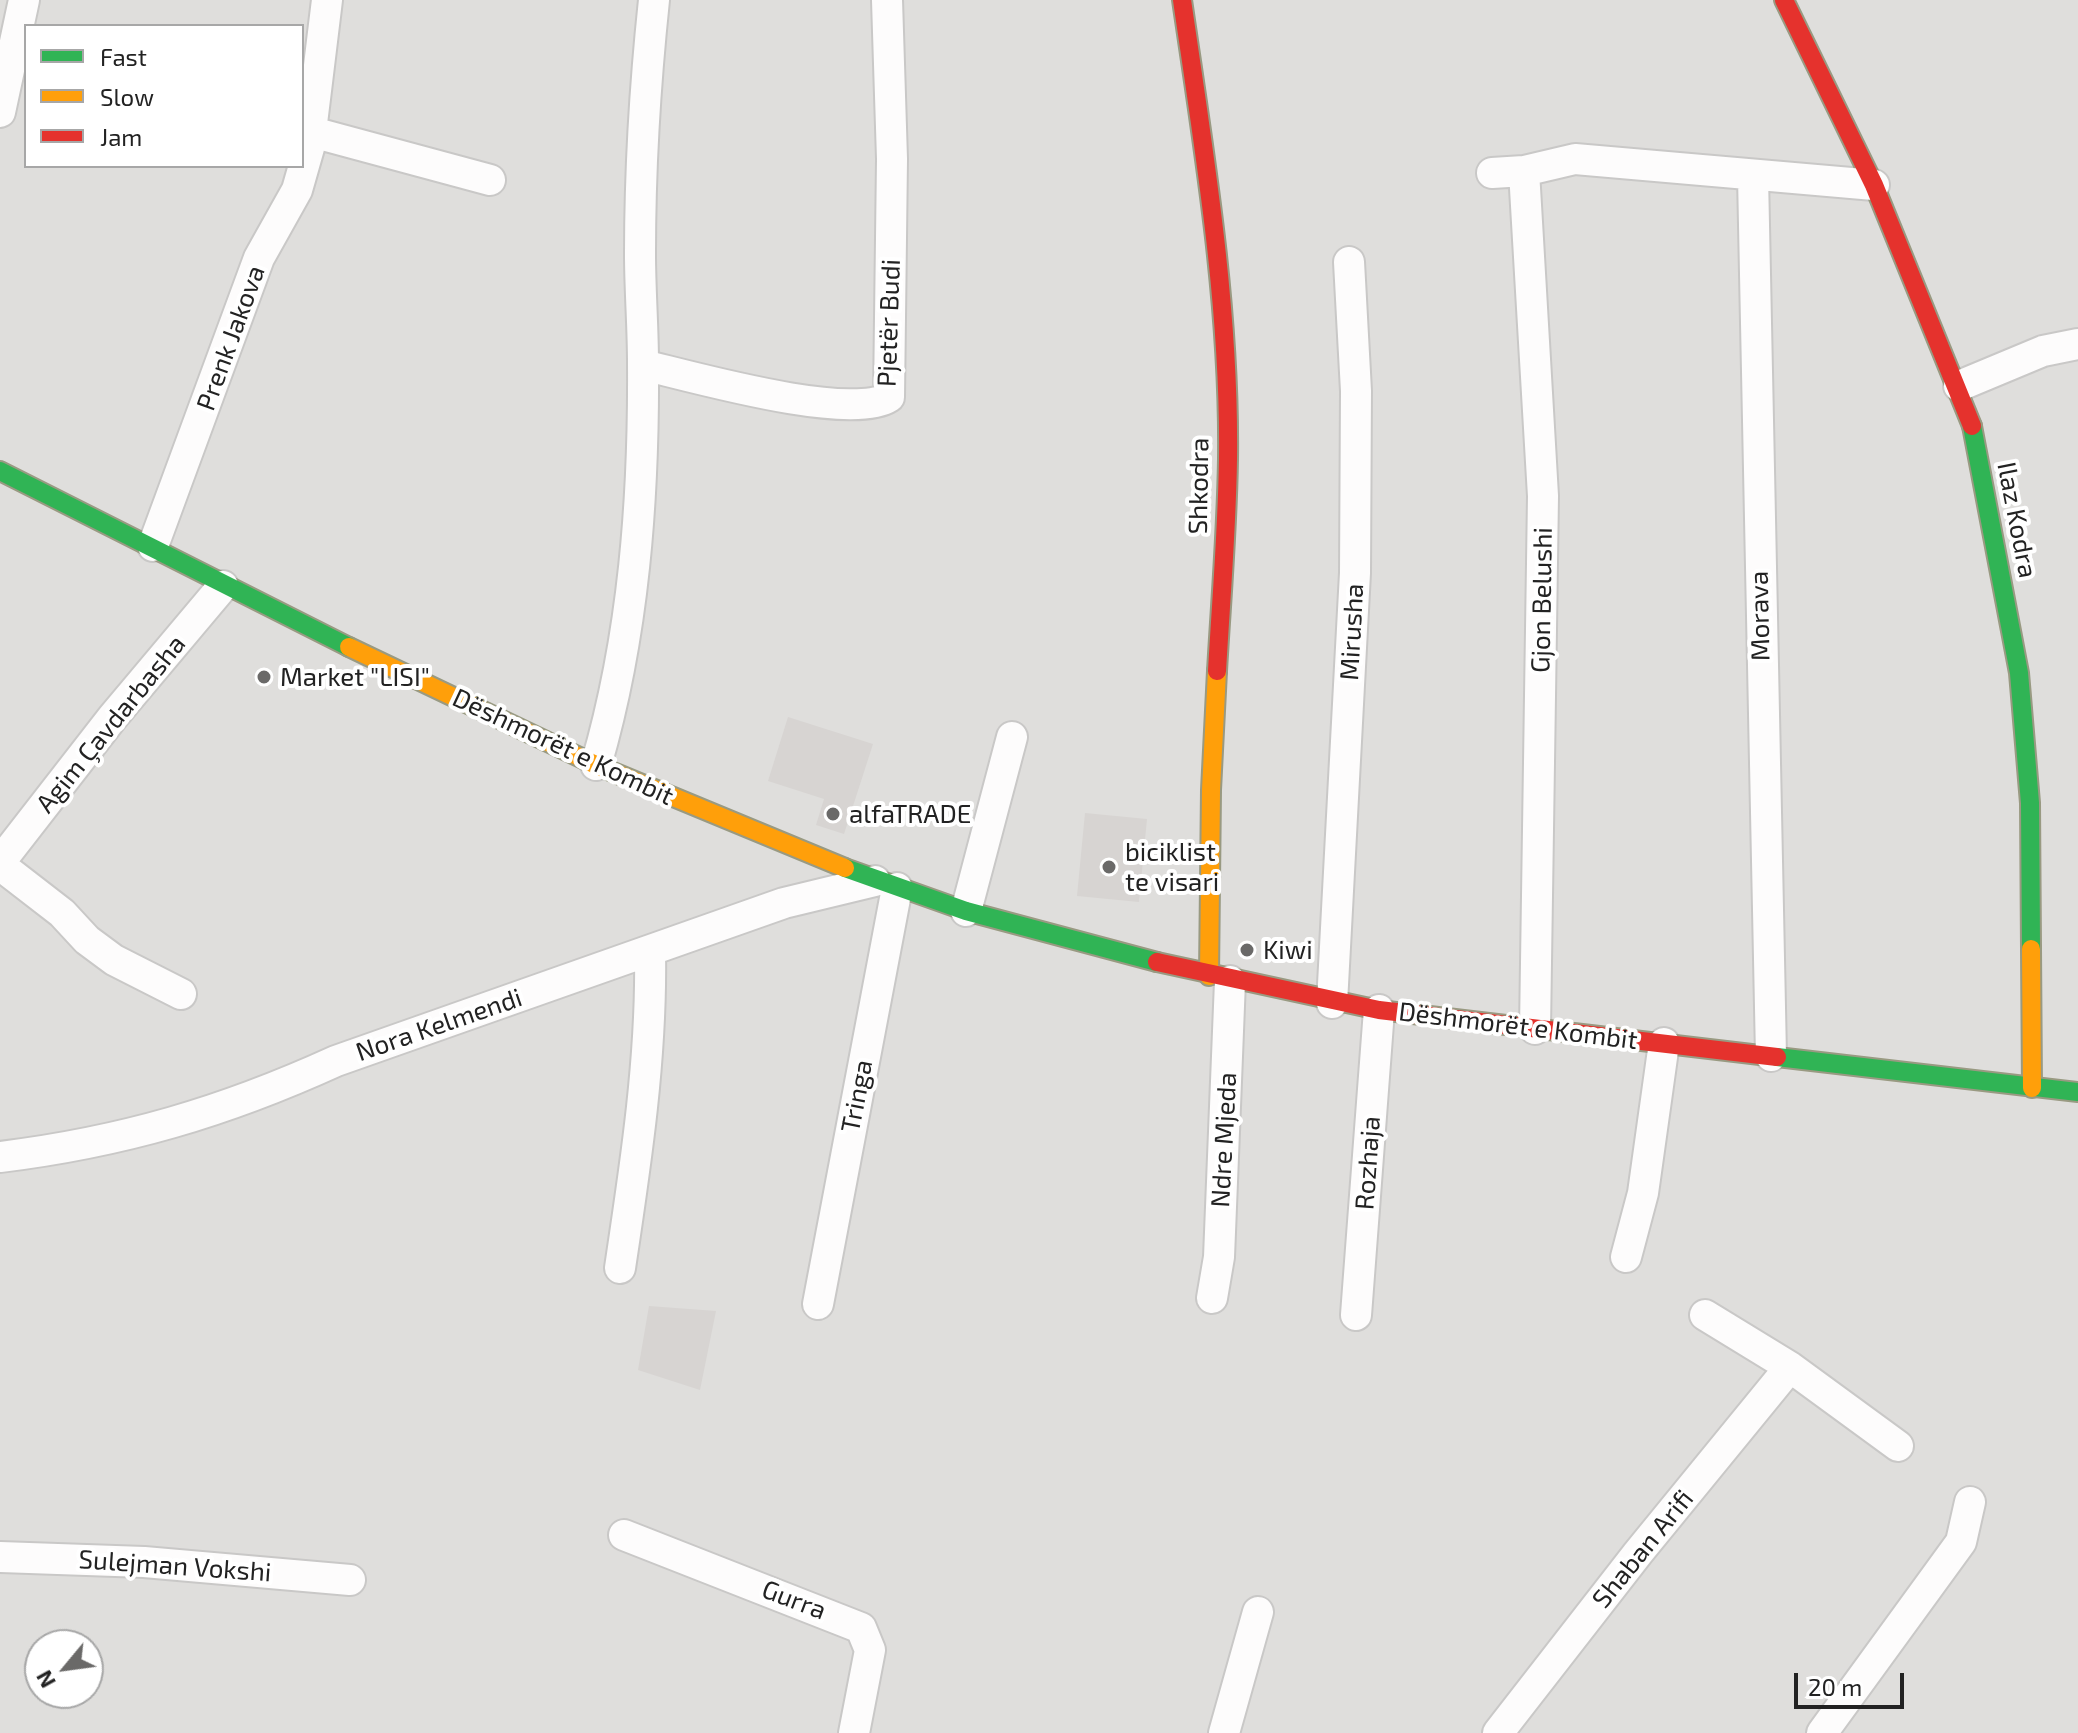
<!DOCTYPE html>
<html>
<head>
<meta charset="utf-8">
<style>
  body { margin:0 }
  #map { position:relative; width:2078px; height:1733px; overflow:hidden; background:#f0eeeb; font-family:"Exo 2",sans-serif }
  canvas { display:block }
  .legend { position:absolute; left:24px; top:24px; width:280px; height:144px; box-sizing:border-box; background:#fff; border:2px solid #a7a7a7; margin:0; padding:10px 14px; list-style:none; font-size:24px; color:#222 }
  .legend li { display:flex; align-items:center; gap:16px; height:40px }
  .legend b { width:40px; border:2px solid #a7a7a7 }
  .north { position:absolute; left:24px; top:1629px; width:80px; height:80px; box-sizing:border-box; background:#fff; border:2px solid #a7a7a7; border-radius:50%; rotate:241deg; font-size:22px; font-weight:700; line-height:32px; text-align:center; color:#222 }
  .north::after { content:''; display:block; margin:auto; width:28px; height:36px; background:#6a6968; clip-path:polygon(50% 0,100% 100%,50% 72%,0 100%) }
  .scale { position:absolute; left:1794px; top:1673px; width:110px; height:36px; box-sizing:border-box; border:4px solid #222; border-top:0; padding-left:10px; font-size:24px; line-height:28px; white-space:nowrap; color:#222; -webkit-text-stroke:6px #fff; paint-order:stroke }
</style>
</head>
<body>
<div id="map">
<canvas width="2078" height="1733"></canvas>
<ul class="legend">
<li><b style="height:10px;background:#30b455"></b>Fast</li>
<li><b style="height:10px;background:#ff9f0a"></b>Slow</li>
<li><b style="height:10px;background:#e5322d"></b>Jam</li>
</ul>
<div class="north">N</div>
<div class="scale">20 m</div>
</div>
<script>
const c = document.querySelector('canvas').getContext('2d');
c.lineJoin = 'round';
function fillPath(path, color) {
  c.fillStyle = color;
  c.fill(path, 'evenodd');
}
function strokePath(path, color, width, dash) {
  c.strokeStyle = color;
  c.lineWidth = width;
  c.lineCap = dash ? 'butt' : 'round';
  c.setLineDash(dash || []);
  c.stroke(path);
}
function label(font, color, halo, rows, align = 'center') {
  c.font = font + ' "Exo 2",sans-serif';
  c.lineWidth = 8;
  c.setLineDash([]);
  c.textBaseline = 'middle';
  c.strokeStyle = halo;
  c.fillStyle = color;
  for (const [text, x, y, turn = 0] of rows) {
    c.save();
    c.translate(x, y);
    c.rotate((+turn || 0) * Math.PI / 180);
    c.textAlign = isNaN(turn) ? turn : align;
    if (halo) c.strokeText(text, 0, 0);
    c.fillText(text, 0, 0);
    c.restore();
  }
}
const residential = new Path2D(`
  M0,0H2078V1733H0ZM26,26H302V166H26ZM40,1645H88V1693H40Z`);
const building = new Path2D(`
  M788,717L873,744L844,834L816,825L824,799L768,781Z
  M1085,813L1147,819L1139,902L1077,896Z
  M649,1306L716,1311L700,1390L638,1370Z`);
const street = new Path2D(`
  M0,112L24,0
  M312,132L490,180
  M1524,171L1543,496L1535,1029
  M1492,173L1524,171L1575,159L1874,185
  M1753,176L1771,1056
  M643,365C690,376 851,422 889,397L892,159L887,0
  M1959,386L2043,351L2078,344
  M153,546L259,258L297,190L309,148L327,0
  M596,765C634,635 644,499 643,363C643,327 640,290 640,254C640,169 645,85 654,0
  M0,862L112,718L223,586
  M0,865L62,913L87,940L114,960L181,994
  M966,911L1012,737
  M1332,1003L1355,573L1356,391L1349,262
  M0,1157C122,1142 224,1112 336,1061L784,903L875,881
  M1626,1257L1643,1193L1664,1043
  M620,1268C636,1162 652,1057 650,951
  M1212,1298L1219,1257L1230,981
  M818,1304L897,888
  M1356,1315L1379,1010
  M1705,1315L1790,1367L1898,1446
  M624,1535L861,1628L870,1650L854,1733
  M0,1557L144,1562L350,1580
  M1224,1733L1258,1612
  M1498,1733L1638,1553L1790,1367
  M1822,1733L1961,1542L1970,1502`);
const fast = new Path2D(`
  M1972,426L2019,673L2030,803L2031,949
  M0,471L349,647
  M845,868L966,911L1157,962
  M1777,1057L2078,1092`);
const slow = new Path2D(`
  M349,647L596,765L845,868
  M2031,949L2032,1088
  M1209,976L1211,790L1217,671`);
const jam = new Path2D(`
  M1182,0C1204,151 1230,306 1228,459C1227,530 1221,601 1217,671
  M1784,0L1874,185L1972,426
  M1157,962L1379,1010L1777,1057`);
const markers = [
  [264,677,8,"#6a6968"],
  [833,814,8,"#6a6968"],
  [1109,867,8,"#6a6968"],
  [1247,950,8,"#6a6968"]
];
const streetNames = [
  ["Pjetër Budi",889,323,-88],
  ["Prenk Jakova",231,338,-70],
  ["Shkodra",1199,486,-89],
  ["Ilaz Kodra",2017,520,79],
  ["Gjon Belushi",1542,600,-89],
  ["Morava",1760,616,-91],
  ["Mirusha",1352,632,-87],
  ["Agim Çavdarbasha",111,724,-51],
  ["Dëshmorët e Kombit",563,747,25],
  ["Nora Kelmendi",439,1025,-19],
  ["Dëshmorët e Kombit",1518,1026,7],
  ["Tringa",857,1096,-79],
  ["Ndre Mjeda",1224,1140,-87],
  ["Rozhaja",1368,1163,-86],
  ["Shaban Arifi",1643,1549,-51],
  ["Sulejman Vokshi",175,1566,4],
  ["Gurra",794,1600,21]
];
const poiNames = [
  ["Market \"LISI\"",280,677],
  ["alfaTRADE",849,814],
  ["biciklist",1125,852],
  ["te visari",1125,882],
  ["Kiwi",1263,950]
];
fillPath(residential, '#dfdedc');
fillPath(building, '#d7d4d2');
strokePath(street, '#c9c8c7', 34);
strokePath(fast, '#999a82', 22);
strokePath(slow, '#999a82', 22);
strokePath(jam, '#999a82', 22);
strokePath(street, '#fdfcfc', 30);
strokePath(fast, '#30b455', 18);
strokePath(slow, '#ff9f0a', 18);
strokePath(jam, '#e5322d', 18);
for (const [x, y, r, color] of markers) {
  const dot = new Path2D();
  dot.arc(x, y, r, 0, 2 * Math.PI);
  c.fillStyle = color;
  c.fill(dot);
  strokePath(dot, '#fff', 3);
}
label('26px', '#222', '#fff', streetNames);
label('26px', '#222', '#fff', poiNames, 'left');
</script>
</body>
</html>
